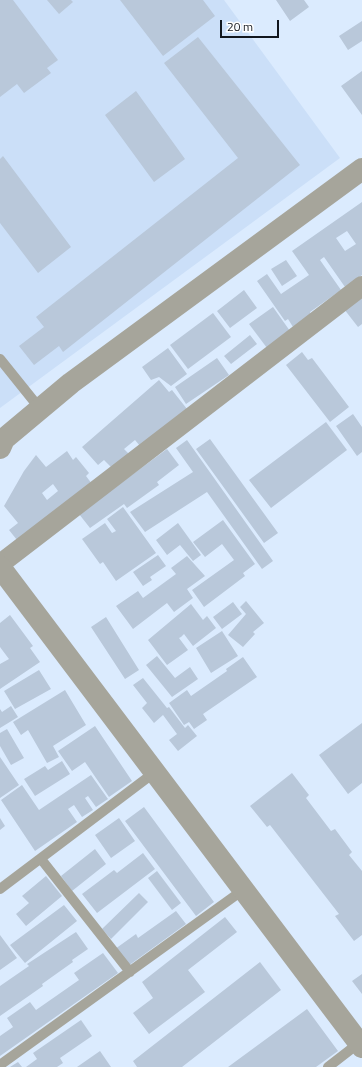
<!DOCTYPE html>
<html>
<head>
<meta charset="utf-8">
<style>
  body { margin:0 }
  #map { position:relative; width:362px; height:1067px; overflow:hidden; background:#dbebfe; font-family:"Titillium Web",sans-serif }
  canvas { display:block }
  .scale { position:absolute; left:220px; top:20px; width:59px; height:18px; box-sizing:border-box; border:2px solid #12171e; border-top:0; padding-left:5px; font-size:12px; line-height:14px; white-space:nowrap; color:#12171e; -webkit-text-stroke:3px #fff; paint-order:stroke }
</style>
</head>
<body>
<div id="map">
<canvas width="362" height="1067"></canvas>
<div class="scale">20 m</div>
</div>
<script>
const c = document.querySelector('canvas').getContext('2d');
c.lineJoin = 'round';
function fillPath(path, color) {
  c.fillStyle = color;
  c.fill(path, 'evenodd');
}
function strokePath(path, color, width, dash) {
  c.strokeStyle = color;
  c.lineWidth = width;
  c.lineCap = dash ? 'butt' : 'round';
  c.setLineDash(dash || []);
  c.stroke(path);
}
const built = new Path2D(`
  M0,0H224L340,158L0,408Z`);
const building = new Path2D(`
  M0,0H13L58,60L47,68L51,73L24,93L17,84L0,97Z
  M47,0H71L73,2L59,14Z
  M120,0H203L215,16L163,56Z
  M276,0H304L309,7L290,21Z
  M362,21V41L348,50L339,36Z
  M198,37L300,165L63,352L59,346L34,365L19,346L44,327L36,317L238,158L164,63Z
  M362,71V115L341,86Z
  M136,91L185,159L154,182L105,115Z
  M3,156L71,247L38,273L0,223V159Z
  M362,202V275L345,287L324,257L320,260L341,290L310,312L311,315L293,327L288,319L285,321L257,281L267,274L281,294L309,275L292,251ZM347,231L356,244L345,251L336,238Z
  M286,260L297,276L282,286L271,269Z
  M244,290L257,308L230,328L217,311Z
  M362,296V324L358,327L344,309Z
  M273,307L290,331L267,348L249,324Z
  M213,313L231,337L188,369L170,345Z
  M250,335L257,344L231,364L224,356Z
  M168,348L187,374L171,386L159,377L151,380L142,367Z
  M302,352L308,360L312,358L349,407L330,422L286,365Z
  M217,358L229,375L186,404L175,387Z
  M159,380L169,392L172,390L187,409L140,446L135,440L124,449L130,455L113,469L104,460L98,465L82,447Z
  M353,414L362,427V452L357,456L336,426Z
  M326,422L347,450L271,508L249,480Z
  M210,439L278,533L264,543L196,449Z
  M187,440L273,561L262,569L207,492L145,532L130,512L193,472L176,448Z
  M167,449L179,465L157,482L159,485L127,508L124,504L90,528L79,514Z
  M67,451L73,460L76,457L89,473L86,476L92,484L17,540L9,530L18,523L4,506L24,471L36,455L46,467ZM53,484L58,491L47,500L42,493Z
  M123,507L156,553L116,581L103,562L100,564L82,539L105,523L112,533L116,531L107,519Z
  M223,520L255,564L243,573L245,576L204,607L192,590L234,560L222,544L205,557L193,542Z
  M178,523L201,555L193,561L180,545L167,555L156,540Z
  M158,555L166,566L150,577L152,580L143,586L133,572Z
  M187,556L205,576L187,589L193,598L174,612L167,603L133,629L116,606L138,591L143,598L176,574L171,568Z
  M246,601L264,623L253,632L255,634L243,647L228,635L246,614L240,607Z
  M233,602L242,614L222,629L213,617Z
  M191,604L203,620L207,616L216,628L193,646L184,634L181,637L179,638L188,650L167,665L148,640Z
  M10,615L33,646L30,648L40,662L0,689V664L9,659L0,647V623Z
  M106,617L139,670L125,679L91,627Z
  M222,631L238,656L211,673L196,648Z
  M157,656L175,678L190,667L198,679L172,697L146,665Z
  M243,657L257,677L203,714L207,720L194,729L189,722L184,725L169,703L187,690L191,696L227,671L226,669Z
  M39,670L51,689L15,709L4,691Z
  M143,678L167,708L169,707L185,728L188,725L197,736L178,751L169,740L177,734L163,715L154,723L142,708L147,703L133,685Z
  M65,690L86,725L53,746L59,757L47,763L28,730L21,735L13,722Z
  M11,706L18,717L0,728V709L2,712Z
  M362,723V783L348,794L319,755Z
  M95,726L132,781L109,797L85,762L72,771L58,751Z
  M7,729L24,758L11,765L0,746V733Z
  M0,757L19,785L0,798Z
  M62,761L70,774L35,796L24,779L45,766L48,770Z
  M292,773L309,795L306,798L331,831L335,829L352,852L349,855L362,871V935L354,941L335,916L339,914L270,825L267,827L250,806Z
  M91,775L108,799L96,807L88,796L85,798L93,810L82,817L74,805L68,809L77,822L35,851L1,800L22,785L39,810Z
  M144,807L214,902L196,916L125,821Z
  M0,818L5,826L0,830Z
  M119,818L135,841L111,858L95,835Z
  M95,849L106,864L72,891L61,876Z
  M143,853L155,869L97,913L82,894L114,870L117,873Z
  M157,871L181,903L172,910L148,878Z
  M46,876L62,896L26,926L16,914L29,903L22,896Z
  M139,893L148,902L111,939L102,929Z
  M64,905L77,921L25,963L10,945Z
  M176,911L186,924L128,966L115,949L136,934L138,938Z
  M225,917L237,932L188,970L205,992L149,1034L133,1013L153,998L142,982Z
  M76,932L88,949L72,960L73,962L42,984L43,986L0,1016V986L29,966L27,964Z
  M0,935L17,958L0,970Z
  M103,953L118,973L0,1056V1036L13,1027L7,1018L30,1002L36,1010L79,980L74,973Z
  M260,962L281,990L182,1067H137L133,1061Z
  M362,974V994L352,981Z
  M307,1009L338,1051L316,1067H228Z
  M81,1020L92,1036L60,1058L63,1063L57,1067H26L37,1059L33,1053Z
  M100,1051L111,1067H77Z
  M18,1062L22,1067H10Z`);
const service = new Path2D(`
  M0,359L41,410
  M41,859L130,972
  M0,889L155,772
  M0,1065L243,890
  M328,1067L359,1043`);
const minor = new Path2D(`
  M0,564L362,286`);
const tertiary = new Path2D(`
  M0,448L4,439L71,383L362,169
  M0,567L362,1047`);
fillPath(built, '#cbdff8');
fillPath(building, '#b9c8da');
strokePath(service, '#a6a59b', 10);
strokePath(minor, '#a6a59b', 20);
strokePath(tertiary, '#a6a59b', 22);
</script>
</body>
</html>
